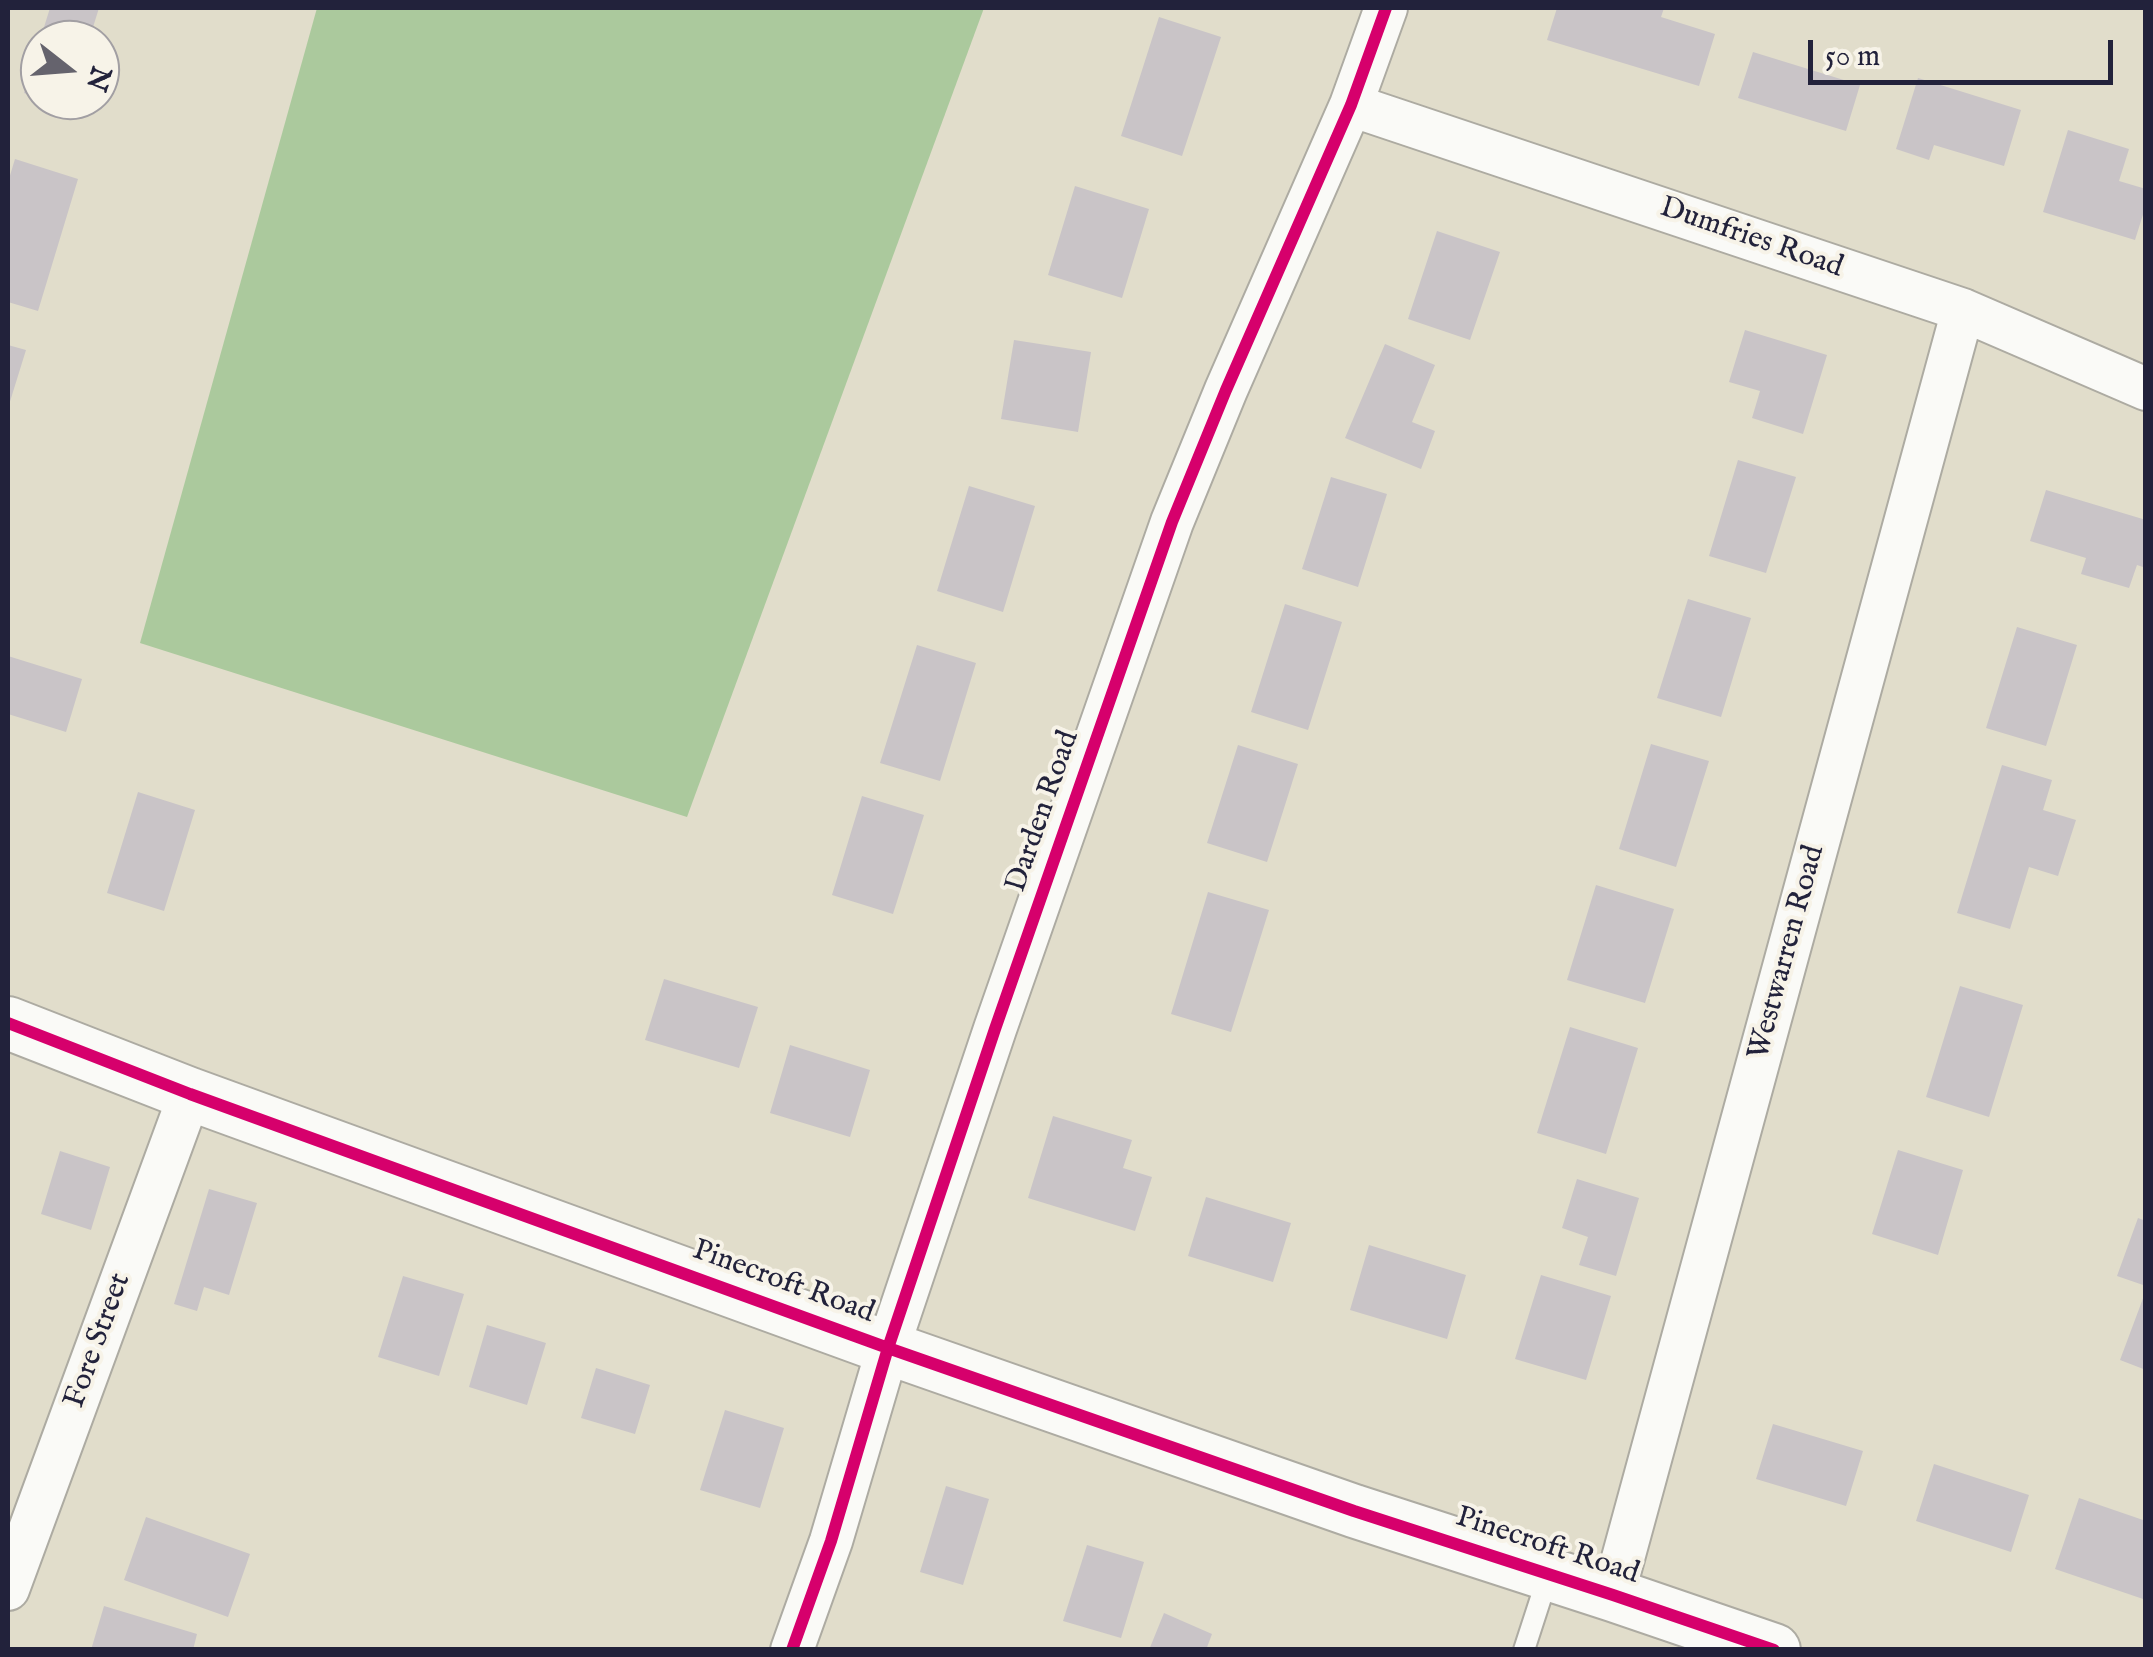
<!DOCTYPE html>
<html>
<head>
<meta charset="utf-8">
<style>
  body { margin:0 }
  #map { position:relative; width:2153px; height:1657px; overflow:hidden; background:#e1ddcb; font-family:"IM FELL English",serif }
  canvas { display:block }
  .frame { position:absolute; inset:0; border:10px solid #22223b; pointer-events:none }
  .north { position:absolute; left:20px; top:20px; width:100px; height:100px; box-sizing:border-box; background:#f7f3e8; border:2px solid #a29fa3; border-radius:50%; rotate:107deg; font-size:28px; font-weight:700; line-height:40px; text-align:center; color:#22223b }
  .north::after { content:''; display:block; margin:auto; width:35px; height:45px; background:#65636d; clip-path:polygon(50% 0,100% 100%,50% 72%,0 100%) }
  .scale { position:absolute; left:1808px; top:40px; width:305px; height:45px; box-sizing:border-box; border:5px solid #22223b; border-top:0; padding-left:12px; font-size:30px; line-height:35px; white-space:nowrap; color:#22223b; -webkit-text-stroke:8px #f7f3e8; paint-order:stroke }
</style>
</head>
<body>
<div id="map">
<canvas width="2153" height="1657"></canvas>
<div class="frame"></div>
<div class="north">N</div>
<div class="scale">50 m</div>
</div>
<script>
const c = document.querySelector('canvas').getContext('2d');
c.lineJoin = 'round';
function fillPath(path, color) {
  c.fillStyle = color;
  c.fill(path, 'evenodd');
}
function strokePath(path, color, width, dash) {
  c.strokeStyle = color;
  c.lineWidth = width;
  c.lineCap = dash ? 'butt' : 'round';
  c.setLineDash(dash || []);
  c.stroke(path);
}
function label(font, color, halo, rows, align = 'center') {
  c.font = font + ' "IM FELL English",serif';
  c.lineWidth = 8;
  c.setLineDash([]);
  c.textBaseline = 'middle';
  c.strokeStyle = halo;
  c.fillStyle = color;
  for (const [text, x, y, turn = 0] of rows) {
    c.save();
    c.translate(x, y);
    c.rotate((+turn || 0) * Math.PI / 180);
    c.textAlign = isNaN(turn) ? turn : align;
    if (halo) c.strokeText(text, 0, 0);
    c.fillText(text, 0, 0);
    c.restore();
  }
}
const forest = new Path2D(`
  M317,8H984L687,817L140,643Z`);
const building = new Path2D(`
  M50,8H99L89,40H40Z
  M1557,8H1664L1661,17L1715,34L1699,86L1547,40Z
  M1159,17L1221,37L1182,156L1121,136Z
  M39,42H40V98L24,93Z
  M1753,52L1860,85L1846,131L1738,98Z
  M100,55L110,58L101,87H100Z
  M1918,78L2021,110L2004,166L1934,145L1929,160L1896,149Z
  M51,100H75L73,108Z
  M2068,130L2129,149L2119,181L2146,189V205L2135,240L2043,212Z
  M15,159L78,179L38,311L8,302V182Z
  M1075,186L1149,209L1122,298L1048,275Z
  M1437,231L1500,252L1470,340L1408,319Z
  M1745,330L1827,355L1803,434L1752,418L1760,391L1729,382Z
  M1014,340L1091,352L1078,432L1001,419Z
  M1385,344L1435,365L1412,422L1435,431L1421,469L1345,438Z
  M8,345L26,350L8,408Z
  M1738,460L1796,477L1766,573L1709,556Z
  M1331,477L1387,494L1358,587L1302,569Z
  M969,486L1035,506L1003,612L937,591Z
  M2046,490L2146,520V568L2137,565L2129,588L2081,574L2086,558L2030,541Z
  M1688,599L1751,618L1721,717L1657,698Z
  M1285,604L1342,622L1308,730L1251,712Z
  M2017,627L2077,645L2046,746L1986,728Z
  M917,645L976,663L940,781L880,763Z
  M8,656L82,679L66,732L8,714Z
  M1651,744L1709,761L1676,867L1619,849Z
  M1238,745L1298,764L1267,862L1207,843Z
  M2002,765L2052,780L2043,810L2076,820L2058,876L2029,867L2010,929L1957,913Z
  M138,792L195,810L164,911L107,893Z
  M862,796L924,815L893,914L832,895Z
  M1596,885L1674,909L1645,1003L1567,980Z
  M1208,892L1269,910L1231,1032L1171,1014Z
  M664,979L758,1007L739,1068L645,1040Z
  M1960,986L2023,1005L1989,1117L1926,1097Z
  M1570,1027L1638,1048L1606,1154L1537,1133Z
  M790,1045L870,1070L850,1137L770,1113Z
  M1053,1116L1132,1140L1123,1168L1152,1177L1135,1231L1028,1198Z
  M1898,1150L1963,1170L1938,1255L1872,1234Z
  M60,1151L110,1167L91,1230L41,1214Z
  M1577,1179L1639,1198L1616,1276L1579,1265L1588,1237L1562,1228Z
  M209,1189L257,1203L229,1295L204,1287L197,1311L174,1304Z
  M1206,1197L1291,1223L1273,1282L1188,1256Z
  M2138,1218L2146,1221V1286L2117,1276Z
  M1369,1245L1466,1275L1447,1339L1350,1310Z
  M1541,1275L1611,1296L1586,1380L1515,1359Z
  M403,1276L464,1294L439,1376L378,1357Z
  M2145,1293H2146V1370L2120,1360Z
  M487,1325L546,1343L527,1405L469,1387Z
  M596,1368L650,1385L635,1434L581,1418Z
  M725,1410L784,1428L760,1508L700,1490Z
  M1773,1424L1863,1451L1846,1506L1756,1479Z
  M1934,1464L2029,1495L2011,1552L1916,1521Z
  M946,1486L989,1499L963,1585L920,1572Z
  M2079,1498L2146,1521V1600L2055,1569Z
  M146,1517L250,1554L228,1617L124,1580Z
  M1087,1545L1144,1562L1121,1638L1063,1621Z
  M104,1606L197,1634L193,1650H91Z
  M1164,1613L1212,1634L1206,1650H1149Z`);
const service = new Path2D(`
  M1524,1650L1548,1576`);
const minor = new Path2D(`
  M1351,105L1963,310L2146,389
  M8,1589L190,1094
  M1613,1595L1963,310
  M792,1650L831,1541L888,1348L995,1029L1172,522L1226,390L1351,105L1386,8`);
const tertiary = new Path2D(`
  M8,1023L190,1094L888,1348L1354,1511L1613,1595L1774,1650`);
const cycleway = new Path2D(`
  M8,1023L190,1094L888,1348L1354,1511L1613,1595L1774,1650
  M792,1650L831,1541L888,1348L995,1029L1172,522L1226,390L1351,105L1386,8`);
const streetNames = [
  ["Dumfries Road",1751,239,19],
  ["Darden Road",1044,812,-71],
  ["Westwarren Road",1788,953,-75],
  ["Pinecroft Road",783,1283,20],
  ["Fore Street",99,1341,-70],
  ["Pinecroft Road",1547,1547,18]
];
fillPath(forest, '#abc99d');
fillPath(building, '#c9c4c7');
strokePath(service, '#adaba2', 24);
strokePath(minor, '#adaba2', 46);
strokePath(tertiary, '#adaba2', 56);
strokePath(service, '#fafaf7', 20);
strokePath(minor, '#fafaf7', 42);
strokePath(tertiary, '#fafaf7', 52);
strokePath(cycleway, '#d6006c', 12);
label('30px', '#22223b', '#f7f3e8', streetNames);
</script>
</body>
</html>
